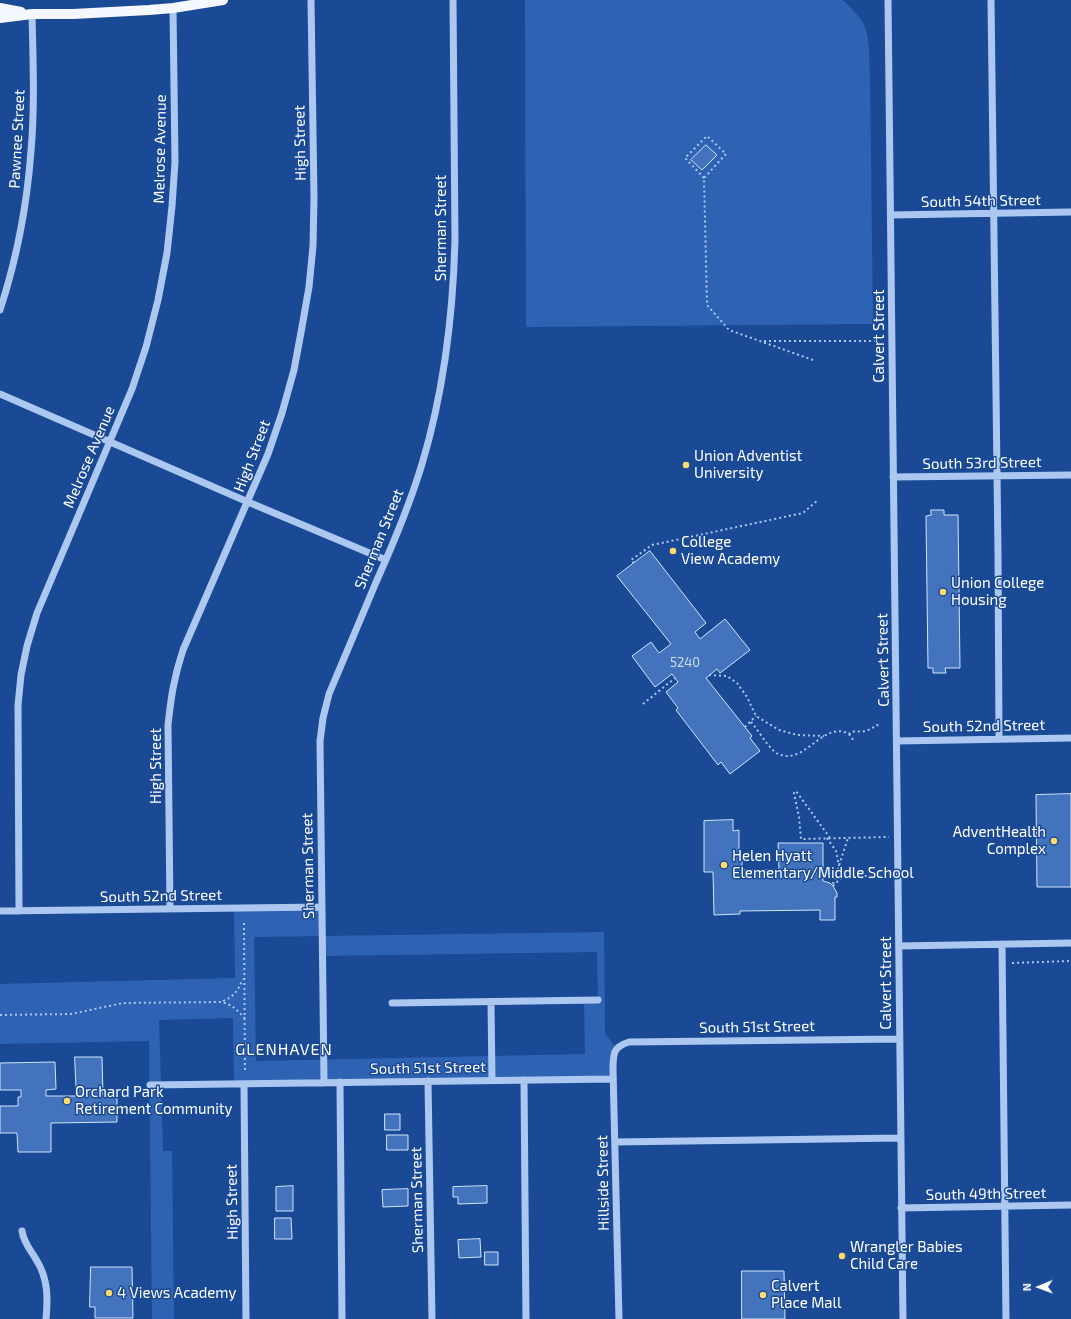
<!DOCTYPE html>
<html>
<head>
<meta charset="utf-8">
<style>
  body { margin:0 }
  #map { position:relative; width:1071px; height:1319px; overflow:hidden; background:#1a4a95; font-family:"Exo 2",sans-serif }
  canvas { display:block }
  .north { position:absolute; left:1019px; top:1267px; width:40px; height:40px; -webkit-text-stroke:3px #1a4a95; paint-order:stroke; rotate:269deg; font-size:11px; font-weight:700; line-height:16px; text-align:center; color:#fff }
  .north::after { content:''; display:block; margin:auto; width:14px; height:18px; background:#fff; clip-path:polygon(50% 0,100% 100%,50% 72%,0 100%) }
</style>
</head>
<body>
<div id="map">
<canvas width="1071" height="1319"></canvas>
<div class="north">N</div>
</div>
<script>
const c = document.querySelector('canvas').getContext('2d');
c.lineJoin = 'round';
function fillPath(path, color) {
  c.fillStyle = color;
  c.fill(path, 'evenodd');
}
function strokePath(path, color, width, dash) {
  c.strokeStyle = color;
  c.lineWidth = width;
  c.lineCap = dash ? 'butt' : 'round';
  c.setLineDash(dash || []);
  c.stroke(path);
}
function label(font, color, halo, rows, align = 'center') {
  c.font = font + ' "Exo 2",sans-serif';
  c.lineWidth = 3;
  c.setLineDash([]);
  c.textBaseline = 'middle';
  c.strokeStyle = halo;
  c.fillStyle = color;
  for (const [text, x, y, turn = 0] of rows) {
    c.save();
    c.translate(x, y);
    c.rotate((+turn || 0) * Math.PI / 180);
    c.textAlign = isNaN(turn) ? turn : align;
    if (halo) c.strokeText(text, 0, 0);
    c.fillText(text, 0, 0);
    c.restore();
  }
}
const green = new Path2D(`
  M525,0H842L845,2C851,8 857,14 862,21C871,37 869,60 870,77L873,324L526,327Z
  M322,907L323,936L604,932L605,1033L616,1048L613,1079L234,1084L233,1018L159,1020L163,1151H172L174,1319H152L149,1041L0,1044V984L235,978L234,908ZM322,936V956L597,952L598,1000L584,1001L585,1054L256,1061L254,937Z`);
const building = new Path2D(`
  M706,145L717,155L702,170L691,160Z
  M931,510H944V515H958L960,668H945L946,673H933V668H928L926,516L931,515Z
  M650,551L706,623L695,632L700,639L725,619L750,650L720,673L717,669L706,678L752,736L750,738L760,751L730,774L721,762L718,765L676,710L678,708L666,692L678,682L672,674L655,687L632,656L651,642L659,653L671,644L617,576Z
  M1071,794V887H1037L1036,795Z
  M733,820V831L739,830V859H742V870H779L778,843H823V881L830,883L833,886L837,893V897H835V920H820V910L740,911V914L714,915L713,872H704V821Z
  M75,1057H102L103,1095H117V1122L51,1123V1152H18L17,1133H0V1106H18V1097H21V1090H0V1063L55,1062L56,1089L46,1090V1096H76Z
  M385,1114H400V1130H385Z
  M387,1135H408V1150H387Z
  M293,1186V1211H276V1187Z
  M487,1186V1203L458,1204V1197H453V1187Z
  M408,1189V1206L383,1207L382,1190Z
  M275,1218H291L292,1239H275Z
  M480,1239L481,1257L459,1258L458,1240Z
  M485,1252H498V1265H485Z
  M91,1267H132L133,1318H95V1307H90Z
  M742,1271H784L785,1319H742Z`);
const path = new Path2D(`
  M704,178L685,158L707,136L726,154L704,178L707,305L729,330L813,360
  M764,341H877
  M634,563L631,560L652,545L803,513L818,500
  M709,675L727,676L737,683L747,697L756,716L779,730L797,735L824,736
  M643,704L675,678
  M751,722C759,731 765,743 774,751C776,754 781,755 785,756C809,758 825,721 849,734C854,729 859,733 865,731C871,730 875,725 881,724
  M745,727L756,716
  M849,734L854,741
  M827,838L836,851L839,866
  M830,838L796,791L794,793L799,817L801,839L889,837
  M833,884L848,838
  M833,886L840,879L847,876H882
  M244,923L245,1072
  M1012,963L1071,961
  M223,1001C234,997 238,990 243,979
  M0,1015L71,1014L123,1003L222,1002C232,1005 238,1010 245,1019`);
const minor = new Path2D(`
  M888,0L903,1319
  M991,0L998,551L999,739
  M891,215L1071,212
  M0,310C17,258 27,205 31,151C35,106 33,59 32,14
  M0,394L248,502L386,560
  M893,477L1071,475
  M897,741L1071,738
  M170,909L168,725C171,697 174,677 183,650L268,454L282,413L294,370L302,327L309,287L313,246L314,198L311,0
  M0,911L322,907
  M19,911L18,705L21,675L27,646L37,613L132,389L146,347L158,300L167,253L172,206L175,162L173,8
  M1002,944L1006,1319
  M899,946L1071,943
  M491,1002L492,1080
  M392,1003L598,1000
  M524,1080L526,1319
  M428,1081L432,1319
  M340,1082L342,1319
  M324,1083L320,741L323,718L329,694C345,656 361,618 377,580C394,542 410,504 422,464C444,391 453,316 455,240L453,0
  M244,1084L246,1319
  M150,1085L613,1079
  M615,1142L900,1138
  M901,1208L1071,1205
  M22,1231C24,1244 31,1250 37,1261C48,1279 48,1298 46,1319
  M619,1319L613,1069C613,1054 613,1047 629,1042L899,1039`);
const major = new Path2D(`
  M0,8L21,12
  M0,18L32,14H73L149,10L173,8L223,0`);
const markers = [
  [686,465,4,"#ffdb6b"],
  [673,551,4,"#ffdb6b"],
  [943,592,4,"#ffdb6b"],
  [1054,841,4,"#ffdb6b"],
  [724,865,4,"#ffdb6b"],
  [67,1101,4,"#ffdb6b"],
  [842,1256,4,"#ffdb6b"],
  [109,1293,4,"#ffdb6b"],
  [763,1295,4,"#ffdb6b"]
];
const numberNames = [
  ["5240",685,663]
];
const streetNames = [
  ["Pawnee Street",17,139,-87],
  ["High Street",300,143,-91],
  ["Melrose Avenue",160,149,-89],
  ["South 54th Street",981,201,-1],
  ["Sherman Street",441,228,-90],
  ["Calvert Street",879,336,-90],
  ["High Street",252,456,-69],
  ["Melrose Avenue",89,457,-67],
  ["South 53rd Street",982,463,-1],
  ["Sherman Street",379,539,-68],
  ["Calvert Street",883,660,-91],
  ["South 52nd Street",984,726,-1],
  ["High Street",156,766,-90],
  ["Sherman Street",308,866,-91],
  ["South 52nd Street",161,896,-1],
  ["Calvert Street",886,983,-90],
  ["South 51st Street",757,1027,-1],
  ["South 51st Street",428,1068,-1],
  ["Hillside Street",603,1183,-91],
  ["South 49th Street",986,1194,-1],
  ["Sherman Street",417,1200,-91],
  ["High Street",232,1202,-91]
];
const poiNames = [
  ["Union Adventist",694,456],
  ["University",694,473],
  ["College",681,542],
  ["View Academy",681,559],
  ["Union College",951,583],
  ["Housing",951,600],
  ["AdventHealth",1046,832,"right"],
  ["Complex",1046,849,"right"],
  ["Helen Hyatt",732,856],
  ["Elementary/Middle School",732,873],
  ["Orchard Park",75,1092],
  ["Retirement Community",75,1109],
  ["Wrangler Babies",850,1247],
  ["Child Care",850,1264],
  ["Calvert",771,1286],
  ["Place Mall",771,1303],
  ["4 Views Academy",117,1293]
];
const neighbourhoodNames = [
  ["GLENHAVEN",284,1050]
];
fillPath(green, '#2e63b3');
fillPath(building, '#4373bc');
strokePath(building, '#d3e3fb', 1);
strokePath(path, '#adc8f0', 2, [2, 3]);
strokePath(minor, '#adc8f0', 7);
strokePath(major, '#f5f9ff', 10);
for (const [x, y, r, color] of markers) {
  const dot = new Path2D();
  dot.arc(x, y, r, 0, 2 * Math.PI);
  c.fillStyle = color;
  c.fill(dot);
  strokePath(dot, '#1a4a95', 1.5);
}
label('13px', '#d0dcee', null, numberNames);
label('15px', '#fff', '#1a4a95', streetNames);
label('15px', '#fff', '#1a4a95', poiNames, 'left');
c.letterSpacing = '1px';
label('16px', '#fff', '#1a4a95', neighbourhoodNames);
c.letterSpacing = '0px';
</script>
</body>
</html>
